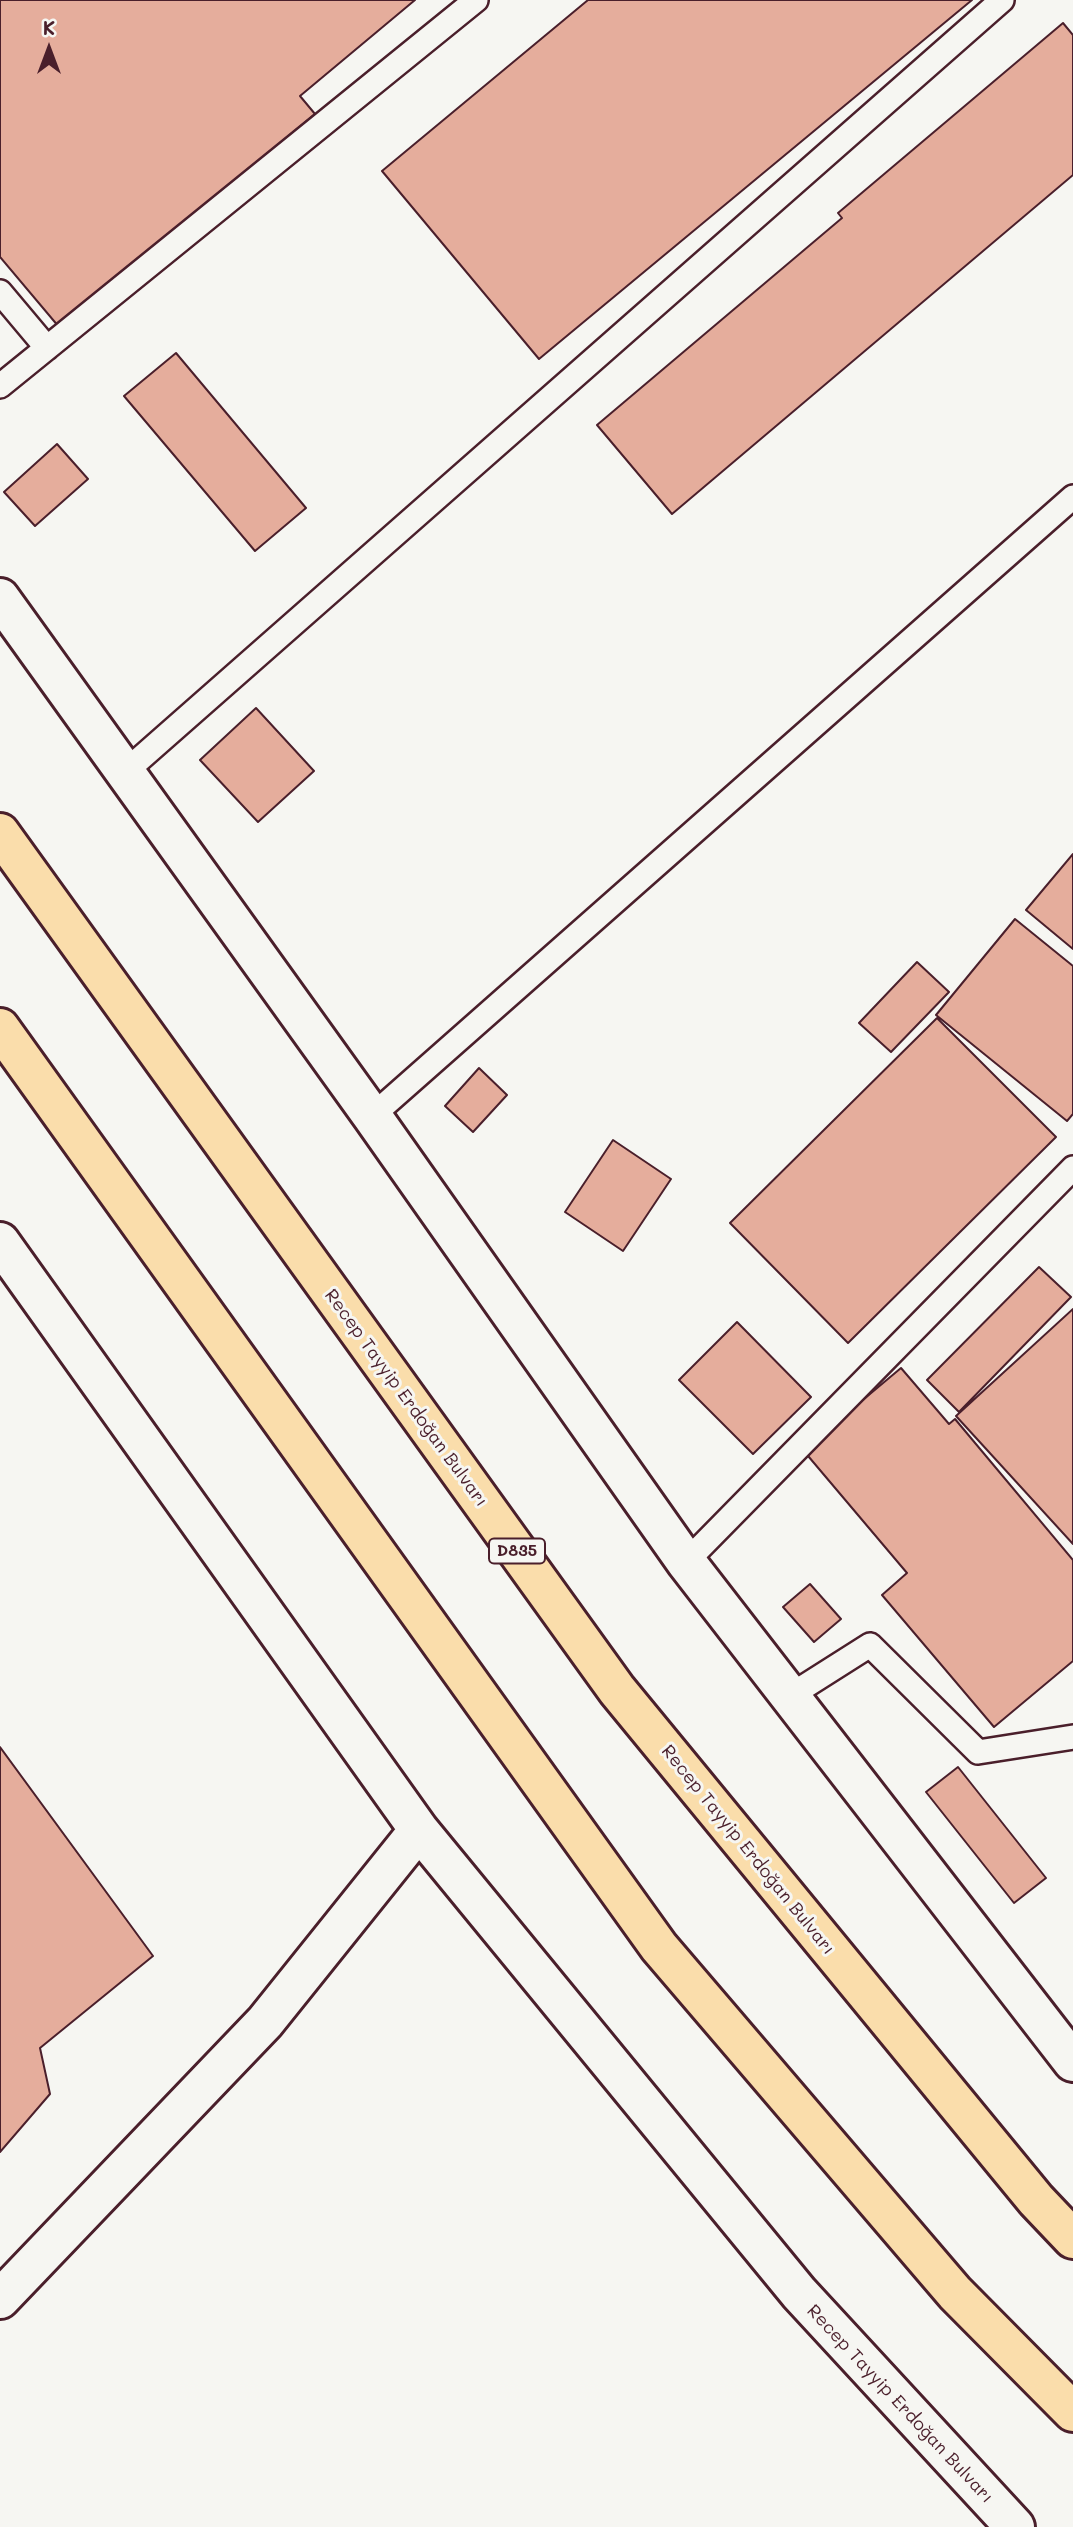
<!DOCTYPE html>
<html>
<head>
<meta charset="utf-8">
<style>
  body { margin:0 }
  #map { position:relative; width:1073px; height:2527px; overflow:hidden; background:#f6f6f2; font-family:Mali,sans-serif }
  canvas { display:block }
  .north { position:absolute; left:14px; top:14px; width:70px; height:70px; -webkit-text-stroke:5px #f6f6f2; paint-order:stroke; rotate:0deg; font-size:19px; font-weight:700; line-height:28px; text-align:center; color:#4a1f2b }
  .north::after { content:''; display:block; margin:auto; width:24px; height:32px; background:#4a1f2b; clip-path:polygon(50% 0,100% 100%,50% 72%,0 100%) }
</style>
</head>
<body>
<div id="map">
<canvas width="1073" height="2527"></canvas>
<div class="north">K</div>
</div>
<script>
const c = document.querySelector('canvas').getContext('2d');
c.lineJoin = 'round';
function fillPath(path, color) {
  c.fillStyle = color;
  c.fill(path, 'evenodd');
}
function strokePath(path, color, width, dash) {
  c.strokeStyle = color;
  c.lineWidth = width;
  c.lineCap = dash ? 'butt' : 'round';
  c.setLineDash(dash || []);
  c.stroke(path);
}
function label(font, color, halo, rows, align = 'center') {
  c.font = font + ' Mali,sans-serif';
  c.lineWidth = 6;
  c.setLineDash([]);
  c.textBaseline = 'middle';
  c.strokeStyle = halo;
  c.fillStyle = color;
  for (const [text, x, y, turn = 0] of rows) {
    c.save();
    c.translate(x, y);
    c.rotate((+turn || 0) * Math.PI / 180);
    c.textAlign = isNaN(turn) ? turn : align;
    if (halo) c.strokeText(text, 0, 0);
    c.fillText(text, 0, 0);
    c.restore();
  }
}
const building = new Path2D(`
  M0,0H415L300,96L315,114L59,327L0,257Z
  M588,0H972L539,359L382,171Z
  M1063,23L1073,35V175L672,514L597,425L842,218L838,213Z
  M176,353L306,508L255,551L124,396Z
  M57,444L88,479L35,526L4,492Z
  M256,708L314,771L258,822L200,760Z
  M1073,854V949L1026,910Z
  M1015,919L1073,966V1114L1067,1121L936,1015Z
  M917,962L949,992L891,1052L859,1023Z
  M937,1018L1056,1137L848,1343L730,1223Z
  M479,1068L507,1095L473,1132L445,1106Z
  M613,1140L671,1179L623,1251L565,1212Z
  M1039,1267L1071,1297L959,1412L927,1380Z
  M1073,1309V1544L956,1416Z
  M737,1322L811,1397L753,1454L679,1380Z
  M901,1368L949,1424L955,1419L1073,1560V1661L994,1727L882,1595L907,1573L803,1450Z
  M810,1584L841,1619L814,1642L783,1607Z
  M0,1747L153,1956L40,2048L50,2094L0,2152Z
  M958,1767L1046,1878L1014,1903L926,1792Z`);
const service = new Path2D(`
  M0,292L47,348
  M0,386L476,0
  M125,772L1002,0
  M372,1116L1073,497
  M686,1562L1073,1168
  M788,1697L870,1645L978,1752L1073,1737`);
const minor = new Path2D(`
  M0,598L372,1116L686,1562L1073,2062
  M0,1242L419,1830L799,2293L1015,2527
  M0,2299L265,2022L419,1830`);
const trunk = new Path2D(`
  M0,833L617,1690L1036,2200L1073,2239
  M0,1028L659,1947L955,2293L1073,2412`);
const shields = [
  [517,1551,56]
];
const shieldNames = [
  ["D835",517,1551]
];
const streetNames = [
  ["Recep Tayyip Erdoğan Bulvarı",406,1398,54],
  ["Recep Tayyip Erdoğan Bulvarı",748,1850,51],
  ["Recep Tayyip Erdoğan Bulvarı",900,2404,47]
];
fillPath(building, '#e5ad9c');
strokePath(building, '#4a1f2b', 2);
strokePath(service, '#4a1f2b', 28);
strokePath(minor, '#4a1f2b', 44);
strokePath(trunk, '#4a1f2b', 44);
strokePath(service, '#f6f6f2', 23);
strokePath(minor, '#f6f6f2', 38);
strokePath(trunk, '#faddab', 38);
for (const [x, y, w] of shields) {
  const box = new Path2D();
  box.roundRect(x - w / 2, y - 12.5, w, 25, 5);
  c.fillStyle = '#f6f6f2';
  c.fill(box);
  strokePath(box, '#4a1f2b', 2);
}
label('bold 16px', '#4a1f2b', null, shieldNames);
label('18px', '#4a1f2b', '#f6f6f2', streetNames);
</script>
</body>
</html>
